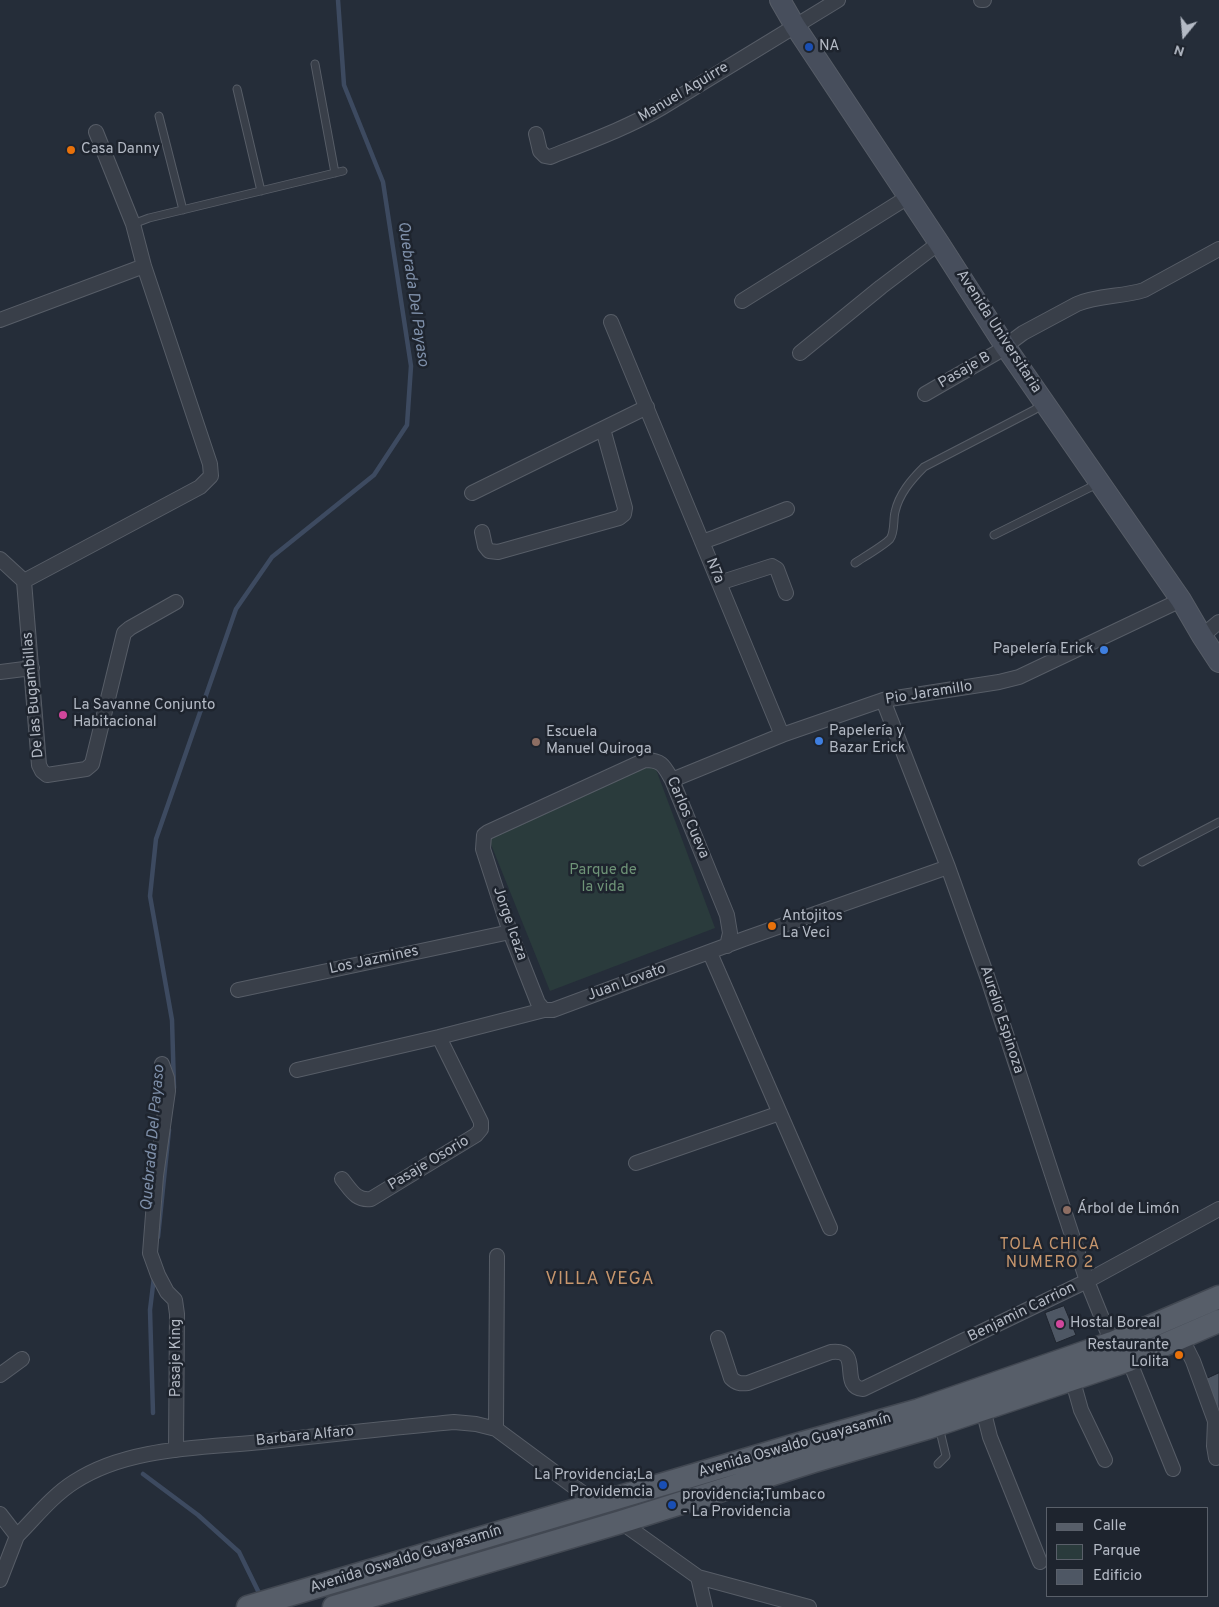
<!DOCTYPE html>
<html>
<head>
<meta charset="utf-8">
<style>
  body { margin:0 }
  #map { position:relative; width:1219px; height:1607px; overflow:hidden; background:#252d39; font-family:Overpass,sans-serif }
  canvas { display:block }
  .legend { position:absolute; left:1046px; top:1507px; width:162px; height:90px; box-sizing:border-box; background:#1e242e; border:1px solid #5a606a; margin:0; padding:6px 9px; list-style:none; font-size:15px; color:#b4bac5 }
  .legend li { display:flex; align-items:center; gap:10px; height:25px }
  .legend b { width:25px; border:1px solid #5a606a }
  .north { position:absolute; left:1159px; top:10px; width:50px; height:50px; -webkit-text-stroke:4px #1e242e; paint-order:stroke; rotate:197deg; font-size:14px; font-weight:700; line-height:20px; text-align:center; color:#b4bac5 }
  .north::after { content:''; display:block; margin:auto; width:18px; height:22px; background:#b4bac5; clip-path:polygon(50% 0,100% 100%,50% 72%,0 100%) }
</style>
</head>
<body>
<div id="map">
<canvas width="1219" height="1607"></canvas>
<ul class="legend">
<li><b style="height:6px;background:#575e69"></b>Calle</li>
<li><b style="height:14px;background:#2a3b3c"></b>Parque</li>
<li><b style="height:14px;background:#4e5764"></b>Edificio</li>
</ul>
<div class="north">N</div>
</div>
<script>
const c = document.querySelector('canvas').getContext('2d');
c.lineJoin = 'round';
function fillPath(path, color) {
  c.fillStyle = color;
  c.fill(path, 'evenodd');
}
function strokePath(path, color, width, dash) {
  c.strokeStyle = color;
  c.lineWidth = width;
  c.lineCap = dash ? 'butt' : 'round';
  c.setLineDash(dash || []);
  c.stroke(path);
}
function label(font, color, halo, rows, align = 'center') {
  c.font = font + ' Overpass,sans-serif';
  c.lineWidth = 5;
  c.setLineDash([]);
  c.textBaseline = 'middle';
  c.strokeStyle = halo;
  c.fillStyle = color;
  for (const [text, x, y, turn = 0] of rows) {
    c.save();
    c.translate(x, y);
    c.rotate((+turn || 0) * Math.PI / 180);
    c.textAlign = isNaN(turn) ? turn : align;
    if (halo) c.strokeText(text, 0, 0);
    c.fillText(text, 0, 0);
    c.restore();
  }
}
const green = new Path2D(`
  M654,764L715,928L550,991L488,837Z`);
const stream = new Path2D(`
  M174,1088L172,1020L150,896L156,839L236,609L272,557L374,475L407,425L411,366L383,182L344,85L338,0
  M158,1237L169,1130
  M153,1413L150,1310L154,1277
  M143,1474L198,1515L239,1552L261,1597`);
const building = new Path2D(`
  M1064,1306L1076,1335L1056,1343L1045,1313Z
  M1219,1373V1410L1204,1380Z`);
const lane = new Path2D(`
  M315,64L335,173
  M237,89L261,191
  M159,116L183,210
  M133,224L149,218L343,171
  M994,535L1099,483
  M855,563C864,557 883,546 890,539C895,532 893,520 895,512C899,494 911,480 924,467L1034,410L1044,403
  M1142,862L1219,822
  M938,1464L946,1456L939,1427`);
const street = new Path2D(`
  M981,0H984
  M536,134L540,151L545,156L550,157C588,142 627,128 661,108L838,0
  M742,301L908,197
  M0,320L144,266
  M611,322L782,735
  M800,353L881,287L939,243
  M925,394L996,353L1023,333L1077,304C1098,295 1122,297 1144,290L1219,249
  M472,493L647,407
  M482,532L485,546L489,551L498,552L619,518L624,514L625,508L603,429
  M702,542L716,537L787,509
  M0,559L24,581L39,765L42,771L47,775L86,769L92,764L124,633L130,628L176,602
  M24,581L200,487L211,476L210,464L144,266L133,224L96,132
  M719,583L772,566L777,569L786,593
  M1202,636L1219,622
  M0,672L32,668
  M883,700L948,867L987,976L1087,1281L1112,1343
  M672,780L782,735L883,700L999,682L1019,677L1181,600
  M710,953L830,1228
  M238,990L510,932
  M544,1010L538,1003L510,932L483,849L484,835L488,832L645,760C662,760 664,766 672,780L727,915L730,933L727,946
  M162,1064L167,1078L168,1091L156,1176L150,1253L158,1275L167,1292L175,1300L177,1314L176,1450
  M297,1070L439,1037L544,1010H553L744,939L948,867
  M636,1163L780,1113
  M342,1179C351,1190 356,1201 371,1199L476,1135L481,1129V1122L439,1037
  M1181,1337L1193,1361L1215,1421L1214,1446L1216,1458
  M718,1338L731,1378C736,1383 740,1384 748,1383L831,1352C864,1348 838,1387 863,1389L1087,1281L1219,1209
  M1129,1360L1173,1469
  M0,1375L22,1359
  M1072,1378L1081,1410L1105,1460
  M983,1409L990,1437L1040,1562
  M496,1429L497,1256
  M0,1514L17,1536L0,1580
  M621,1522L698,1577L809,1607
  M17,1536C35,1518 52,1496 74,1482C127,1447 201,1448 262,1442C326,1435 390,1428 454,1422L476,1424L496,1429L596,1503
  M698,1577L705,1607`);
const secondary = new Path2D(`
  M780,0L795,26L939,243L1005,346L1181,600L1202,636L1219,662`);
const primary = new Path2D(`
  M248,1607L799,1444L919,1410L1112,1343L1219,1297
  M334,1607L621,1522L814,1461L927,1428L1129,1360L1219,1321`);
const markers = [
  [809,47,5,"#1a4fb4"],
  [71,150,5,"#e8710a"],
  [1104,650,5,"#3f7fe0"],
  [63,715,5,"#d1479c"],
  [819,741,5,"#3f7fe0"],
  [536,742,5,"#8d6e63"],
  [772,926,5,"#e8710a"],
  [1067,1210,5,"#8d6e63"],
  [1060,1324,5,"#d1479c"],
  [1179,1355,5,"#e8710a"],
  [663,1485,5,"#1a4fb4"],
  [672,1505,5,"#1a4fb4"]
];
const poiNames = [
  ["NA",819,47],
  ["Casa Danny",81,150],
  ["Papelería Erick",1094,650,"right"],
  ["La Savanne Conjunto",73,706],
  ["Habitacional",73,723],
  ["Papelería y",829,732],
  ["Bazar Erick",829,749],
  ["Escuela",546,733],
  ["Manuel Quiroga",546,750],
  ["Antojitos",782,917],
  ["La Veci",782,934],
  ["Árbol de Limón",1077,1210],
  ["Hostal Boreal",1070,1324],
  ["Restaurante",1169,1346,"right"],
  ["Lolita",1169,1363,"right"],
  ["La Providencia;La",653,1476,"right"],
  ["Providemcia",653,1493,"right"],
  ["providencia;Tumbaco",682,1496],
  ["- La Providencia",682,1513]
];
const streetNames = [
  ["Manuel Aguirre",684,93,-31],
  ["Avenida Universitaria",998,332,57],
  ["Pasaje B",965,371,-30],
  ["N7a",714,571,68],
  ["Pio Jaramillo",929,694,-9],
  ["De las Bugambillas",34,695,-95],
  ["Carlos Cueva",687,818,67],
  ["Jorge Icaza",509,924,71],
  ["Los Jazmines",374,961,-12],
  ["Juan Lovato",627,983,-20],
  ["Aurelio Espinoza",1001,1020,72],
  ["Pasaje Osorio",429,1164,-31],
  ["Benjamin Carrion",1022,1313,-26],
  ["Pasaje King",177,1358,-90],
  ["Barbara Alfaro",305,1437,-6],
  ["Avenida Oswaldo Guayasamín",795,1446,-16],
  ["Avenida Oswaldo Guayasamín",406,1560,-17]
];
const parkNames = [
  ["Parque de",603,871],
  ["la vida",603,888]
];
const waterNames = [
  ["Quebrada Del Payaso",412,294,82],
  ["Quebrada Del Payaso",154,1138,-85]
];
const neighbourhoodNames = [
  ["TOLA CHICA",1050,1246],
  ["NUMERO 2",1050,1264]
];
const quarterNames = [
  ["VILLA VEGA",600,1280]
];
fillPath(green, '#2a3b3c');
strokePath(stream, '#3d4a60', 4.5);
fillPath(building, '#4e5764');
strokePath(building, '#202630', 1);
strokePath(lane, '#575d67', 9);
strokePath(street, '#575d67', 16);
strokePath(secondary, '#575d67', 22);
strokePath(primary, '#424852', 25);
strokePath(lane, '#393f49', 7);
strokePath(street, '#393f49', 14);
strokePath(secondary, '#474e5c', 20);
strokePath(primary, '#575e69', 22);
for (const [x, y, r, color] of markers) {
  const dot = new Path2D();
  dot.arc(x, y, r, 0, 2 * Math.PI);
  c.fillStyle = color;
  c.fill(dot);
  strokePath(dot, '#1e242e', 2);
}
label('15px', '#b4bac5', '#1e242e', poiNames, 'left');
label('15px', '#b4bac5', '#1e242e', streetNames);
label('15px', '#6e9377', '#1e242e', parkNames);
label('italic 16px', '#7f90aa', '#1e242e', waterNames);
c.letterSpacing = '1px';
label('16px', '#c7966d', '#1e242e', neighbourhoodNames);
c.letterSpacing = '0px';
c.letterSpacing = '1px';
label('18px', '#c7966d', '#1e242e', quarterNames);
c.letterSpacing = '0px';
</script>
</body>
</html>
